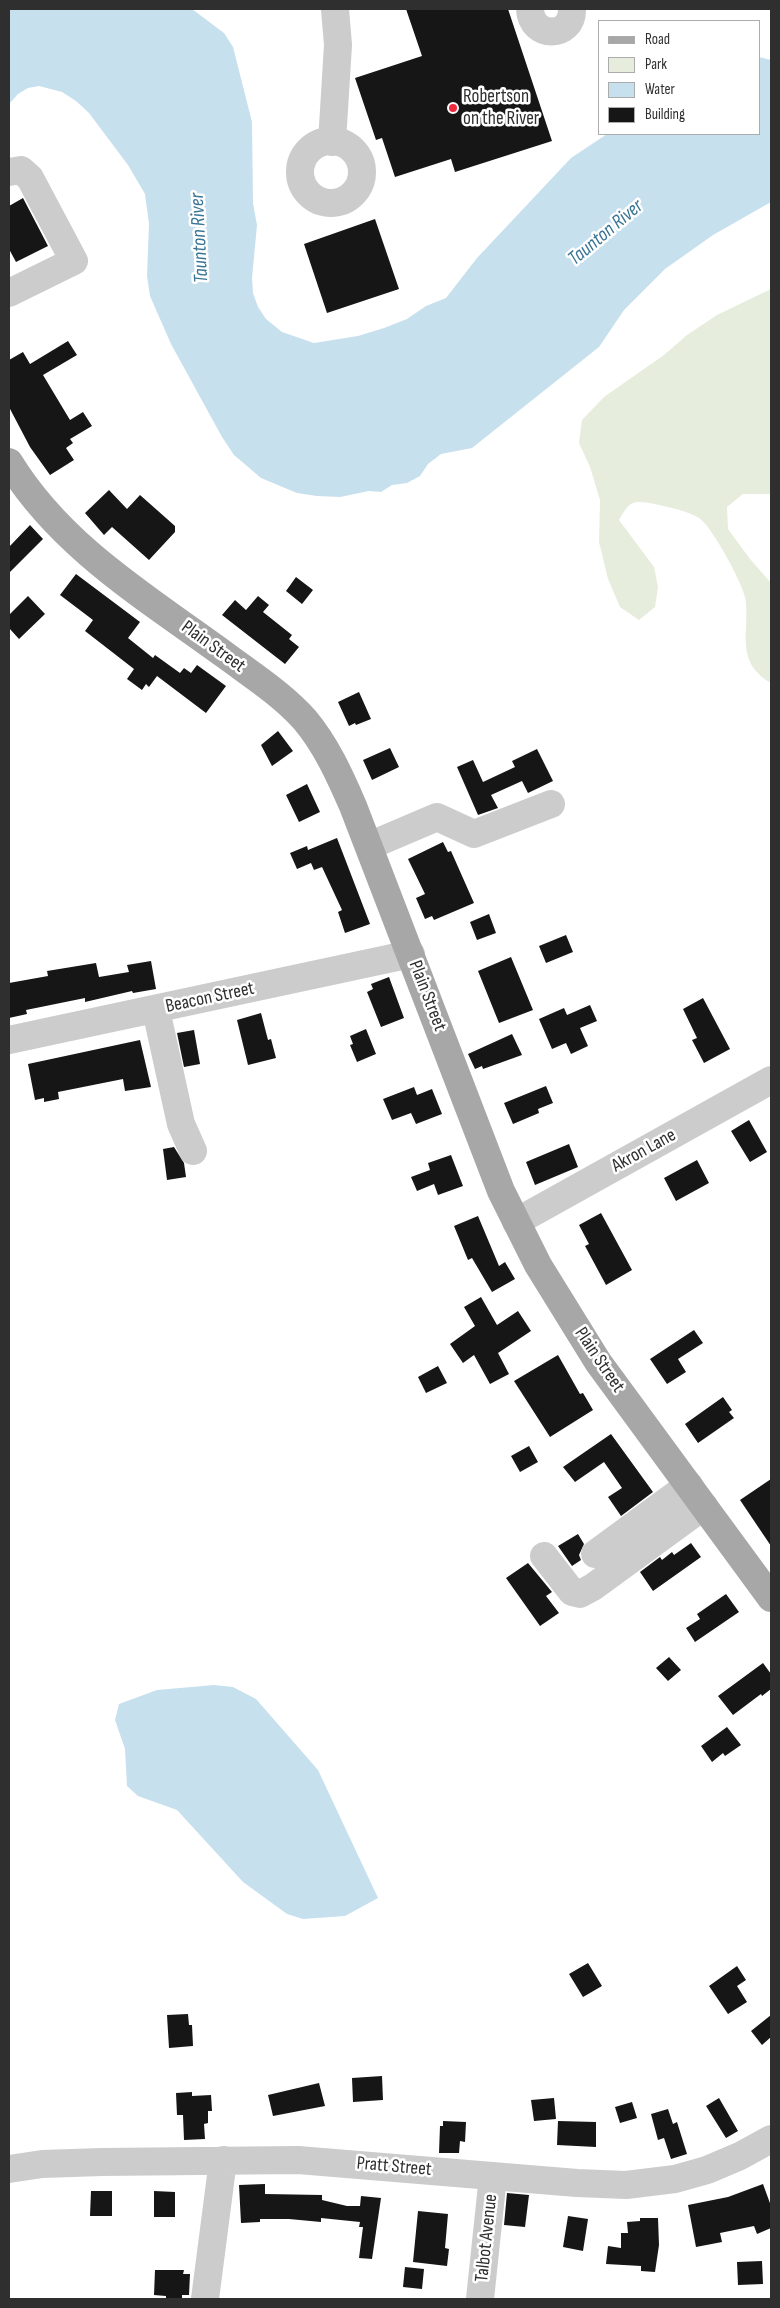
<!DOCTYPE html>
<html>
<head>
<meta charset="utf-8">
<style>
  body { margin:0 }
  #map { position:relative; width:780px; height:2308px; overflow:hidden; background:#fff; font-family:"Sofia Sans Condensed",sans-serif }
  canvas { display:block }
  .frame { position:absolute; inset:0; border:10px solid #2f2f2f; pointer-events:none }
  .legend { position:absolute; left:598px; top:20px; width:162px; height:115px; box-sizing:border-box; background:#fff; border:1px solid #acacac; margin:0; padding:6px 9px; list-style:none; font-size:15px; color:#2f2f2f }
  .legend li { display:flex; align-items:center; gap:10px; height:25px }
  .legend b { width:25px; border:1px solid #acacac }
</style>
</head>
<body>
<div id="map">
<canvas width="780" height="2308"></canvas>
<div class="frame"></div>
<ul class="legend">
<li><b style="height:6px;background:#a7a7a7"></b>Road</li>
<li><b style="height:14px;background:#e6eddc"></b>Park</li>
<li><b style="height:14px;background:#c7e0ed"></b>Water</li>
<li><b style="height:14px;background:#161616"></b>Building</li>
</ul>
</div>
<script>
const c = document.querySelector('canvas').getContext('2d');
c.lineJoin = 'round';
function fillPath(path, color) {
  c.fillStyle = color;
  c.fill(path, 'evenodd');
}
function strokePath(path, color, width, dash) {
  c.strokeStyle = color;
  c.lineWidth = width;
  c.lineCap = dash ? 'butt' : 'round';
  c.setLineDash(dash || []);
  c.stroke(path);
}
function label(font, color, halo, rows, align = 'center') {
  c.font = font + ' "Sofia Sans Condensed",sans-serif';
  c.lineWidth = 5;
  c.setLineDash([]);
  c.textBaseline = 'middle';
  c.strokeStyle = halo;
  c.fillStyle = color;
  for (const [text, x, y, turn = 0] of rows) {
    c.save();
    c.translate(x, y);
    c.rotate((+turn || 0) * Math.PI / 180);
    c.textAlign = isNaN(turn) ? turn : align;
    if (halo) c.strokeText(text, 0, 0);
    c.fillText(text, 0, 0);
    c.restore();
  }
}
const green = new Path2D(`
  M771,289V494H743L727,507L728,529L750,559L771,583V683C733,661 751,630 745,597C742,582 711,525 699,518C688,511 668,507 655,504C633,500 630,500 619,520L654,567L658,587L655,607L639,620L620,607L608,579L599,542L600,500L590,467L579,443L582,420L604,397L664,355L687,335L717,315Z`);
const water = new Path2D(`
  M9,9H192L224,33L233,47L252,122L253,203L257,225L252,278L253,293L258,307L266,319L282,332L314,343L358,336L384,328L407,319L426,306L446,298L477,258L571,158L607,134H759V57L771,60V202L713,235L665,269L624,310L599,347L472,448L441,454L428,464L420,476L407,483L392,485L381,492L369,491L340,497L317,496L297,493L261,478L234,455L222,437L171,344L150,296L147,276L149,224L145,194L128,165L89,113L76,101L62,92L39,86L28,88L18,94L9,104Z
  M214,1685L233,1687L256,1699L318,1770L378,1898L345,1916L303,1919L287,1914L243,1882L177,1810L138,1796L127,1786L125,1749L115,1720L119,1704L157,1690Z`);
const building = new Path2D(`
  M406,9H508L552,141L455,172L451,159L395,177L382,138L376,140L355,78L422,56Z
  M23,198L48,246L16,262L9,249V206Z
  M375,219L399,289L327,313L304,244Z
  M68,341L77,355L43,375L70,420L83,412L92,426L70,439L73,443L66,448L74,460L50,475L30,447L9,407V360L23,352L30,364Z
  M109,490L127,509L140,495L175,526V532L149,560L112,527L104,535L85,513Z
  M30,525L43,539L9,573V547Z
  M76,574L140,622L128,638L153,658L155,655L180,673L184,668L191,673L197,665L226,686L206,713L157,676L149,687L146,684L142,690L127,679L134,669L85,631L93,620L60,595Z
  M296,577L313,590L302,604L286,591Z
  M28,596L45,614L19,639L9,628V615Z
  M258,596L269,605L263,612L292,635L289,639L299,647L285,664L222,615L235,600L246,610Z
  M359,692L371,719L356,725L355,723L349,726L338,702Z
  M278,731L293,751L272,766L261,745Z
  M390,748L399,767L372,780L363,760Z
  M537,749L553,781L528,793L522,781L491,795L498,808L478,815L457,767L473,760L483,782L515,767L512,761Z
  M307,784L320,812L299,822L286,795Z
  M337,838L370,924L345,933L338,912L342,910L322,867L314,870L311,863L297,869L290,853L307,846L308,850Z
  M443,842L448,852L451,851L474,903L434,920L432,916L425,919L416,898L425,894L408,859Z
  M489,914L496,933L477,940L470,922Z
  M566,935L573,952L546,963L539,946Z
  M511,957L533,1010L499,1023L478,971Z
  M151,961L156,989L133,993L132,991L85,1002V998L26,1010L27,1014L9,1018V983L48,976L47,971L96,963L99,977L129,972L127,965Z
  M389,977L404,1018L381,1027L367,992L373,989L371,984Z
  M703,998L730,1049L704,1063L692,1040L697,1038L683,1009Z
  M590,1005L597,1021L580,1028L588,1046L571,1054L566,1043L552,1049L539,1019L564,1008L567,1015Z
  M261,1013L268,1040L271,1039L276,1058L248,1065L237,1020Z
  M366,1029L376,1054L357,1062L350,1045L353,1044L350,1036Z
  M194,1030L200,1064L184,1067L177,1033Z
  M512,1034L522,1055L483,1069L482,1066L475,1069L468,1054Z
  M140,1040L151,1087L125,1091L123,1079L58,1092L59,1099L44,1102V1098L35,1100L28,1064Z
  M546,1086L553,1103L538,1109L539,1113L513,1124L504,1103Z
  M414,1087L417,1095L432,1089L442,1114L416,1124L411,1113L392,1120L383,1099Z
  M749,1120L767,1152L750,1162L731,1131Z
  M569,1144L578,1167L535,1185L526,1162Z
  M174,1147L184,1163L186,1177L167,1180L163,1149Z
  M451,1155L463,1186L438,1195L434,1184L417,1191L411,1177L430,1170L428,1163Z
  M697,1160L709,1183L676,1201L664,1178Z
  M601,1213L632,1270L606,1285L585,1246L589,1244L579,1225Z
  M478,1216L499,1266L505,1262L515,1279L492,1292L472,1258L468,1260L454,1226Z
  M481,1297L497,1325L518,1311L531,1331L498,1353L509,1374L490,1384L474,1355L463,1363L450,1344L475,1326L464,1307Z
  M694,1330L703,1343L678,1359L686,1372L667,1384L650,1359Z
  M558,1355L580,1394L583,1393L593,1410L550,1437L514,1381Z
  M438,1366L447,1383L426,1393L418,1377Z
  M723,1397L732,1410L729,1412L734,1418L698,1443L685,1424Z
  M611,1434L653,1492L621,1516L608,1497L622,1488L604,1462L575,1482L563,1467Z
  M529,1446L538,1462L520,1472L511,1456Z
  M771,1479V1546L740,1500Z
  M578,1534L584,1544L579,1555L581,1560L572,1566L558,1546Z
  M691,1543L701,1557L653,1591L640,1572L660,1557L662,1560L672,1552L674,1555Z
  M528,1563L552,1592L546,1596L559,1613L540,1626L506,1578Z
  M726,1594L739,1612L695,1642L686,1628L700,1619L697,1614Z
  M669,1657L681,1670L668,1681L656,1668Z
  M763,1663L771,1674V1689L762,1696L761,1694L733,1715L718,1696Z
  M727,1727L741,1745L725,1756L723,1753L712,1762L701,1746Z
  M588,1963L602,1986L583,1997L569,1974Z
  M737,1966L746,1980L737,1986L747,2002L728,2014L709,1986Z
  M188,2014L189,2025H192L193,2046L169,2048L167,2015Z
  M771,2015V2037L762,2045L751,2031Z
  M382,2076L383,2100L353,2102L352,2078Z
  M319,2083L325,2106L273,2116L268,2095Z
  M192,2092V2096L211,2095L212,2111H208V2123L204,2124L205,2139L184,2140L183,2115H177L176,2093Z
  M554,2098L556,2119L534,2121L531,2100Z
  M719,2098L738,2131L726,2138L706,2106Z
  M632,2102L637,2118L620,2123L615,2107Z
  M668,2109L673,2124L677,2122L687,2154L671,2159L664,2138L658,2140L651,2114Z
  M443,2121L466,2122L465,2142L460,2141L459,2153H439L440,2126H443Z
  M558,2121L596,2122V2147L557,2145Z
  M265,2184V2194L322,2195V2200L347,2206H360L361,2196L381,2198L372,2259L359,2258L363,2227H359L360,2222L321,2218V2222L289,2219H260V2222L241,2223L239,2185Z
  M763,2184L771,2206V2228L757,2234L754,2226L720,2233L722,2242L696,2247L688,2205L728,2197Z
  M91,2191H112V2216H90Z
  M154,2191L175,2192V2217H154Z
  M507,2193L529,2195L525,2227L504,2225Z
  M418,2211L448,2214L445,2248L449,2249L447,2266L413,2262Z
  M568,2216L588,2219L583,2251L563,2247Z
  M640,2218H658L659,2245L655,2272L641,2271V2266L606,2264L608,2246L621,2248V2233H628L627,2222L640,2221Z
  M762,2261L763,2284L738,2285L737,2262Z
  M405,2267L424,2269L422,2289L403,2287Z
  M155,2270H184L183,2274H190L189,2295H182V2299H166V2296L154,2295Z`);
const minor = new Path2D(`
  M530,9C531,39 573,39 572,9
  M300 172a31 31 0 1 1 62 0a31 31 0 1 1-62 0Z
  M332,142L338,45L335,9
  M9,172L21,170L30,178L74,261L9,293
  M369,846L437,817L474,834L551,804
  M156,1010L181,1124L193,1151
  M9,1040L411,954
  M516,1222L771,1080
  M595,1554L689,1485
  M544,1556L572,1592L580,1594L593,1587L704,1506
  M9,2169L42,2164L102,2162L298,2160L577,2183L626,2185L675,2179L707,2170L740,2156L771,2139
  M205,2299L223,2160
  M480,2299L493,2176`);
const major = new Path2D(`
  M9,462C61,547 147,598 225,655C252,675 283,695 305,720C326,745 340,776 353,806L501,1191L538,1265L598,1362L771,1598`);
const markers = [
  [453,108,5,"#ed2940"]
];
const poiNames = [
  ["Robertson",463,97],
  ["on the River",463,119]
];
const streetNames = [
  ["Plain Street",213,647,36],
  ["Plain Street",427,996,69],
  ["Beacon Street",210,998,-12],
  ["Akron Lane",644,1151,-29],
  ["Plain Street",599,1360,56],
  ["Pratt Street",394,2167,5],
  ["Talbot Avenue",487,2238,-84]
];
const waterNames = [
  ["Taunton River",606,233,-40],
  ["Taunton River",200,238,-93]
];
fillPath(green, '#e6eddc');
fillPath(water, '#c7e0ed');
fillPath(building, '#161616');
strokePath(minor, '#ccc', 28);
strokePath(major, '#a7a7a7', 28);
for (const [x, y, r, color] of markers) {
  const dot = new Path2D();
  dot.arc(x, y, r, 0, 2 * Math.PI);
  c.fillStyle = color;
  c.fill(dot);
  strokePath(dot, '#fff', 2);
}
label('19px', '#2f2f2f', '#fff', poiNames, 'left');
label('19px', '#2f2f2f', '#fff', streetNames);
label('italic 20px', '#397595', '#fff', waterNames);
</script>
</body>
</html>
